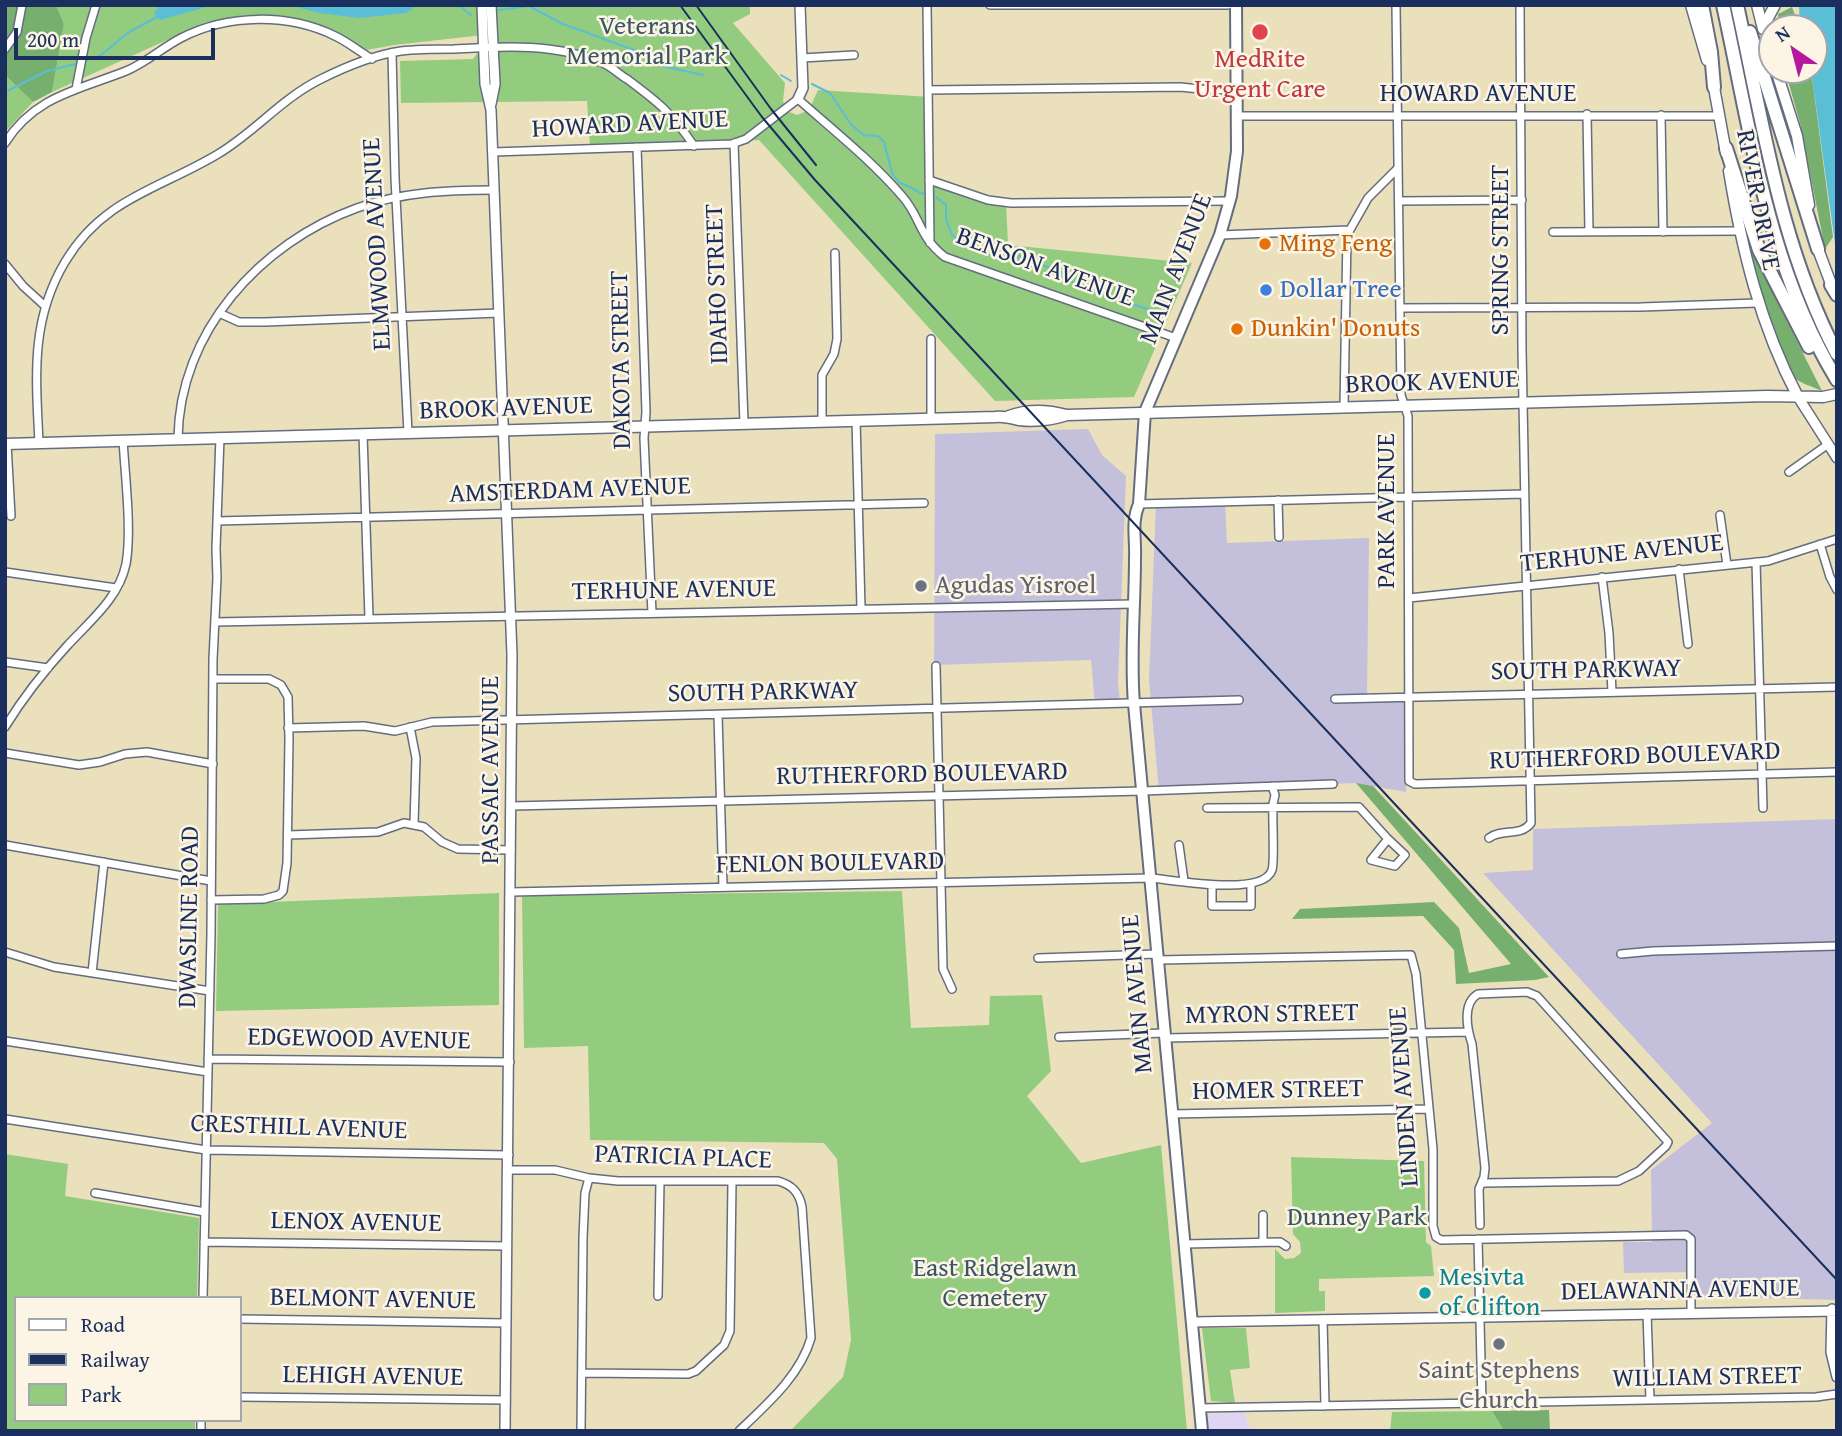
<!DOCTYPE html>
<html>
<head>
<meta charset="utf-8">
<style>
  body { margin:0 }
  #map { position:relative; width:1842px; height:1436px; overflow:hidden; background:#ebe0bc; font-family:"Gentium Book Plus",serif }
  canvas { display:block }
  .frame { position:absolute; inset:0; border:7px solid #1b2f5e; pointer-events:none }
  .legend { position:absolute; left:14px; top:1296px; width:228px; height:126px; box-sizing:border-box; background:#fcf5e5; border:2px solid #a2a6af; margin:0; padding:9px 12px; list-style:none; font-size:21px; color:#1b2f5e }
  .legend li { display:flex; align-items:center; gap:14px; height:35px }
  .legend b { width:35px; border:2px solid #a2a6af }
  .north { position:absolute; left:1758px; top:14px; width:70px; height:70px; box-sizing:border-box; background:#fcf5e5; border:2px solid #a2a6af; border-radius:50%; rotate:325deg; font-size:19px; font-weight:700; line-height:28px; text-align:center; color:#1b2f5e }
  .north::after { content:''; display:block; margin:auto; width:24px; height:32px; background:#b5179e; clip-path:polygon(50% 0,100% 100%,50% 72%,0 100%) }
  .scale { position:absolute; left:14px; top:28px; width:201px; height:32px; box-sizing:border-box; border:4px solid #1b2f5e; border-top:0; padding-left:9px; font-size:21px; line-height:24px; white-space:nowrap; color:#1b2f5e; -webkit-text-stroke:5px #fcf5e5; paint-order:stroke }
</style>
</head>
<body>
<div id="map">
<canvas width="1842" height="1436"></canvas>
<div class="frame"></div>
<ul class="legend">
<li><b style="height:9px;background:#fff"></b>Road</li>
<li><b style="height:9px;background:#1b2f5e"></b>Railway</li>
<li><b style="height:19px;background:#94cc7f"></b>Park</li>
</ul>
<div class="north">N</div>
<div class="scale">200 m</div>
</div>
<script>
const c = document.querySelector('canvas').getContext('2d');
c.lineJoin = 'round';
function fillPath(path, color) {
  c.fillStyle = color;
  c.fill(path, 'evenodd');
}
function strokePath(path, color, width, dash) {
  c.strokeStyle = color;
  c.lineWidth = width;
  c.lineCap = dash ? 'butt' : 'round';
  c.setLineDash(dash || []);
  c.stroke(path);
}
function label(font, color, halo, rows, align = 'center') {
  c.font = font + ' "Gentium Book Plus",serif';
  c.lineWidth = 5;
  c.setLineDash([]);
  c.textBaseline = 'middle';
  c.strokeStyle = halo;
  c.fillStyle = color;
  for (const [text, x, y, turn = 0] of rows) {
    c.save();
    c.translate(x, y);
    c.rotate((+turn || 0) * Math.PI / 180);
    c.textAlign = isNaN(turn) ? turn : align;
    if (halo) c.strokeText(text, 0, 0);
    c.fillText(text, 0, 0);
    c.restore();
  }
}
const built = new Path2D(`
  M1244,1412L1251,1431H1209L1205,1415Z`);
const industrial = new Path2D(`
  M1088,429L1102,455L1126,476L1118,682L1120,704L1095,705L1091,660L934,665L935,434Z
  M1225,502L1227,543L1369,538L1367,698L1405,697L1406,792L1355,783L1159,792L1149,680L1156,503Z
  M1837,819V1300L1696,1296V1272L1624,1273L1623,1242H1652L1651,1170L1712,1123L1483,873L1533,870V829Z`);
const green = new Path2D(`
  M56,5H750V14L733,23L785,83L783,101L787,111L797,115L809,110L818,90L931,97L933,179L1006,201L1008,245L1192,263L1134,397L995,401L759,140L590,148L587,101L401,103L400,61L473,59L492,34L394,45L367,50L311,22L280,15H245L207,22L52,92L64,24Z
  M5,75L33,102L5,132Z
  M902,891L911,1028L989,1025L990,996L1042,995L1051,1071L1027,1096L1081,1163L1161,1145L1187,1431H790L843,1377L851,1340L837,1159L824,1143L590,1140L588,1046L524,1048L522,896Z
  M499,893V1005L216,1011L218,904Z
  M5,1154L68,1164L65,1196L199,1218L197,1298H16V1420H195V1431H5Z
  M1291,1157L1424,1161L1426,1242L1431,1246L1434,1276L1319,1279V1291H1325V1311L1275,1313V1249L1285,1259L1294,1258L1301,1253L1300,1242L1293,1234Z
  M1202,1328H1246L1250,1368L1230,1370L1235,1403L1211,1401Z
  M1492,1411L1504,1431H1390L1392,1412Z`);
const forest = new Path2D(`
  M5,5H56L64,24L52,92L33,102L5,75Z
  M1792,7L1800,28H1779L1778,14Z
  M1785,70H1811L1833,237L1825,249L1800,123Z
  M1746,240L1822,391C1814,387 1798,383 1793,376C1774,351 1751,272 1746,240Z
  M1356,783L1373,786L1549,977L1535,980L1456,984L1454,950L1423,916L1292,919L1300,909L1434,902L1459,928L1469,973L1511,964Z
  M1549,1410L1550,1431H1504L1492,1411Z`);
const water = new Path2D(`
  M159,5H214L160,20L154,14Z
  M289,5H418L406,13L359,18L319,13Z
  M1799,5H1837V258L1811,70H1814V28H1800Z`);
const stream = new Path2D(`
  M458,5L471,15
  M499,10L529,6L563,24L634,50L662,66L703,75
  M84,61L100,56L129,32L157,17
  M781,75L791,81
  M812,84L830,93L850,123L863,135L878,136L884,142L892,173L899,182L923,194
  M5,92L47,71L79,63
  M936,197L946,205V219L952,235L967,247L1005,259L1019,256L1063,273L1076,286L1163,314`);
const minor = new Path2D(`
  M927,5L930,243
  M990,5H1228
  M1396,5L1401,395L1408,416L1409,781L1415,784L1837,772
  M5,49L17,32L22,5
  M392,53L395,178L408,433
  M802,58L854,55
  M76,89L86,38L96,5
  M928,90L1180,87L1210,90L1237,89
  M1587,114L1589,232
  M1661,115L1663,232
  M1237,116H1719
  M5,143C35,96 78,90 126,71C145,63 162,48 181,38C228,14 288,13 335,36C348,42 360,52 372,59
  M734,143L744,423
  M637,147L646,412L644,438L652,613
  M493,152L732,144L746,139L798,99C833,130 871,160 902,196C921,217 918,236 945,257L1176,338
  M929,180L988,200L1011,203L1230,201
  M1399,201L1522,200
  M1553,232L1740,231
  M1220,235L1349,230
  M5,264L23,286L45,306
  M1400,308L1641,307L1757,303
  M219,313L239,322H265L499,313
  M931,339V418
  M1344,407L1347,235L1368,198L1398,168
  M856,420L861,608
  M822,421V375L834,354L837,339L835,253
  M363,434L369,618
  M178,439C179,332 260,243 357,208C402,192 447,190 494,190
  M39,443C36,377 30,321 65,262C103,198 160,189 218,154C255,132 282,98 321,79C345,67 374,55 401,51C418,49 436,49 454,49C504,46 558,43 605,64C613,68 620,75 627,79C658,102 672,113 694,146
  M7,444L11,516
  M1789,472L1827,445
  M1278,500L1279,537
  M1139,504L1524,494
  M1720,515L1727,565
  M217,521L924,503
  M1820,544L1830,577L1837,590
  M1756,562L1763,808
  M1679,569L1688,644
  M5,572L116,588
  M1602,577L1609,633L1612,692
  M1409,598L1768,561L1837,539
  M215,622L1134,604
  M5,662L48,668
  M936,666L943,969L952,989
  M1335,699L1837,687
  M718,715L723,887
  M5,727C23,698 44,671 67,646C90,621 119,598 126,564C132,531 125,475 123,440
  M410,727L416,758L414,824
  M288,728L364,726L395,731L432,722L1239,700
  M5,753L79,765L100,762L125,754L147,752L213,764
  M512,806L1143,791L1333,784
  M1207,808L1359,807L1388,839
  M288,835L378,832L404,823L424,827L442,842L458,849L511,850
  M1489,838C1502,828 1521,837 1531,823L1522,349L1520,5
  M1388,839L1405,855L1395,866L1371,860Z
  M5,845L211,881
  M1179,845L1184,881
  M1212,885V906H1251V884
  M511,892L1151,878C1173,880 1263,897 1272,870C1275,862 1272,816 1273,804L1275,795L1272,786
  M211,900L264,899L279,895L283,891L287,863L289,739L288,697L281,685L269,679H213
  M5,952L54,967L210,991
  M1621,954L1653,951L1837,946
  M1038,958L1157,954
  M1158,960L1411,955L1416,974L1433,1149V1226L1436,1237L1441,1240L1686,1235L1691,1239V1313
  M92,973L104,862
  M1059,1037L1164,1033
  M1165,1038L1468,1032
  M5,1041L208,1072
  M208,1059L510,1062
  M1171,1114L1429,1109
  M5,1119L206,1150L509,1155
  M508,1170H555L589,1178L618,1181H778C792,1185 799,1192 802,1207L811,1338C800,1376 767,1404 739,1431
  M95,1193L205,1212
  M1263,1215V1242
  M1480,1225L1479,1189L1484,1177L1485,1168L1472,1044C1467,1029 1462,1003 1478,994L1527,992L1537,996L1668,1142L1666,1146L1639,1171L1618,1181L1482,1183
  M1478,1239L1482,1403
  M204,1242L507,1246
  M1184,1244L1280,1242L1286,1246
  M658,1296L660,1181
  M203,1298L211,934L213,659L217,578L216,549L220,437
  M1647,1313L1650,1400
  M240,1319L506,1323
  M1323,1319L1325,1406
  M582,1373L688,1374L696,1371L724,1345L730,1331L732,1181
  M240,1397L506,1400
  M1199,1408L1816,1397L1837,1394
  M201,1431V1420
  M581,1431L583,1238L585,1193L589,1178`);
const tertiary = new Path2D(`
  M482,5L485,84L491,110L512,655L505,1431
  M798,99L803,88L800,5
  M491,104L495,84L491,5
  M1798,397L1837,458
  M1832,1309L1831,1352L1837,1377
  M1192,1322L1837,1311`);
const secondary = new Path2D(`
  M1691,5L1707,60
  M1757,5L1763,29
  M1772,59L1767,20L1775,5
  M1776,70L1797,136L1809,205
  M1713,82L1726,153
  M1729,171C1742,250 1760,325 1798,397
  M1816,244L1833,289
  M1009,416C1027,409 1048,410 1067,415L1767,396L1823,397L1837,394
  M5,444L995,417C1004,416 1011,418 1019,420C1034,422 1053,420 1067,415`);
const primary = new Path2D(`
  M1202,1431L1134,704C1130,655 1135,607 1135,558C1136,539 1131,522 1139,504L1145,412L1220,235L1231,196L1237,151L1236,5`);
const motorway = new Path2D(`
  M1702,5L1711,52L1714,87
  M1723,5C1751,132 1768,268 1837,380
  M1737,5C1763,123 1780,246 1837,354
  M1750,32L1818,249
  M1726,148L1759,250L1809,347
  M1831,285L1837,295`);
const rail = new Path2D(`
  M680,5L762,117L815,180L1837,1280
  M696,5L771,109L816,165`);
const markers = [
  [1260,32,9,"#e0444e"],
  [1265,244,7,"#e8710a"],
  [1266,290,7,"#3f7fe0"],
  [1237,329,7,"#e8710a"],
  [921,586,7,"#6b7280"],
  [1425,1293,7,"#0f9aa8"],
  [1499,1344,7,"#6b7280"]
];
const parkNames = [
  ["Veterans",647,27],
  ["Memorial Park",647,57],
  ["Dunney Park",1357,1218],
  ["East Ridgelawn",995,1269],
  ["Cemetery",995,1299]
];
const healthNames = [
  ["MedRite",1260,60],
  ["Urgent Care",1260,90]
];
const streetNames = [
  ["HOWARD AVENUE",1478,94],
  ["HOWARD AVENUE",630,125,-3],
  ["RIVER DRIVE",1757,200,79],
  ["ELMWOOD AVENUE",378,244,-93],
  ["SPRING STREET",1501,250,-90],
  ["BENSON AVENUE",1045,268,20],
  ["MAIN AVENUE",1177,269,-69],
  ["IDAHO STREET",718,284,-92],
  ["DAKOTA STREET",622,360,-91],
  ["BROOK AVENUE",1432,383,-2],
  ["BROOK AVENUE",506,409,-2],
  ["AMSTERDAM AVENUE",570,491,-2],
  ["PARK AVENUE",1387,511,-90],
  ["TERHUNE AVENUE",1622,554,-6],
  ["TERHUNE AVENUE",674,591,-1],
  ["SOUTH PARKWAY",1586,671,-1],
  ["SOUTH PARKWAY",763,693,-1],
  ["RUTHERFORD BOULEVARD",1635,757,-2],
  ["PASSAIC AVENUE",491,770,-90],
  ["RUTHERFORD BOULEVARD",922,775,-1],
  ["FENLON BOULEVARD",830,864,-1],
  ["DWASLINE ROAD",190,917,-89],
  ["MAIN AVENUE",1138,994,-95],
  ["MYRON STREET",1272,1015,-1],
  ["EDGEWOOD AVENUE",359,1040,1],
  ["HOMER STREET",1278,1091,-1],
  ["LINDEN AVENUE",1405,1097,-94],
  ["CRESTHILL AVENUE",299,1128,2],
  ["PATRICIA PLACE",683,1158,2],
  ["LENOX AVENUE",356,1223,1],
  ["DELAWANNA AVENUE",1680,1291,-1],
  ["BELMONT AVENUE",373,1300,1],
  ["LEHIGH AVENUE",373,1377,1],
  ["WILLIAM STREET",1707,1378,-1]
];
const foodNames = [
  ["Ming Feng",1279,244],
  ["Dunkin' Donuts",1251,329]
];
const shopNames = [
  ["Dollar Tree",1280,290]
];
const worshipNames = [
  ["Agudas Yisroel",935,586],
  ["Saint Stephens",1499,1371,"center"],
  ["Church",1499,1401,"center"]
];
const cultureNames = [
  ["Mesivta",1439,1278],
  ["of Clifton",1439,1308]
];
fillPath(built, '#e0d4f4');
fillPath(industrial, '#c4c0db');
fillPath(green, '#94cc7f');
fillPath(forest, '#77b06e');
fillPath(water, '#59bed6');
strokePath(stream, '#59bed6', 2);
strokePath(minor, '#646d7f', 10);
strokePath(tertiary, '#646d7f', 12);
strokePath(secondary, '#646d7f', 13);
strokePath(primary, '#646d7f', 14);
strokePath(motorway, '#646d7f', 16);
strokePath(minor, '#fff', 7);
strokePath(tertiary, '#fff', 9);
strokePath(secondary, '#fff', 10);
strokePath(primary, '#fff', 10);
strokePath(motorway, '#fff', 12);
strokePath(rail, '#1b2f5e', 2);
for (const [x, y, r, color] of markers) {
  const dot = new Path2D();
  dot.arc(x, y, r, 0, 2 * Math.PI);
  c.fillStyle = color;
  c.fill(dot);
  strokePath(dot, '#fcf5e5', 2.5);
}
label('26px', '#395666', '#fcf5e5', parkNames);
label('26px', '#be3a42', '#fcf5e5', healthNames);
label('26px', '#1b2f5e', '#fcf5e5', streetNames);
label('26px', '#c56008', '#fcf5e5', foodNames, 'left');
label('26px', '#366cbe', '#fcf5e5', shopNames, 'left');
label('26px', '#5b616d', '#fcf5e5', worshipNames, 'left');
label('26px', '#0d838f', '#fcf5e5', cultureNames, 'left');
</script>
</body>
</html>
